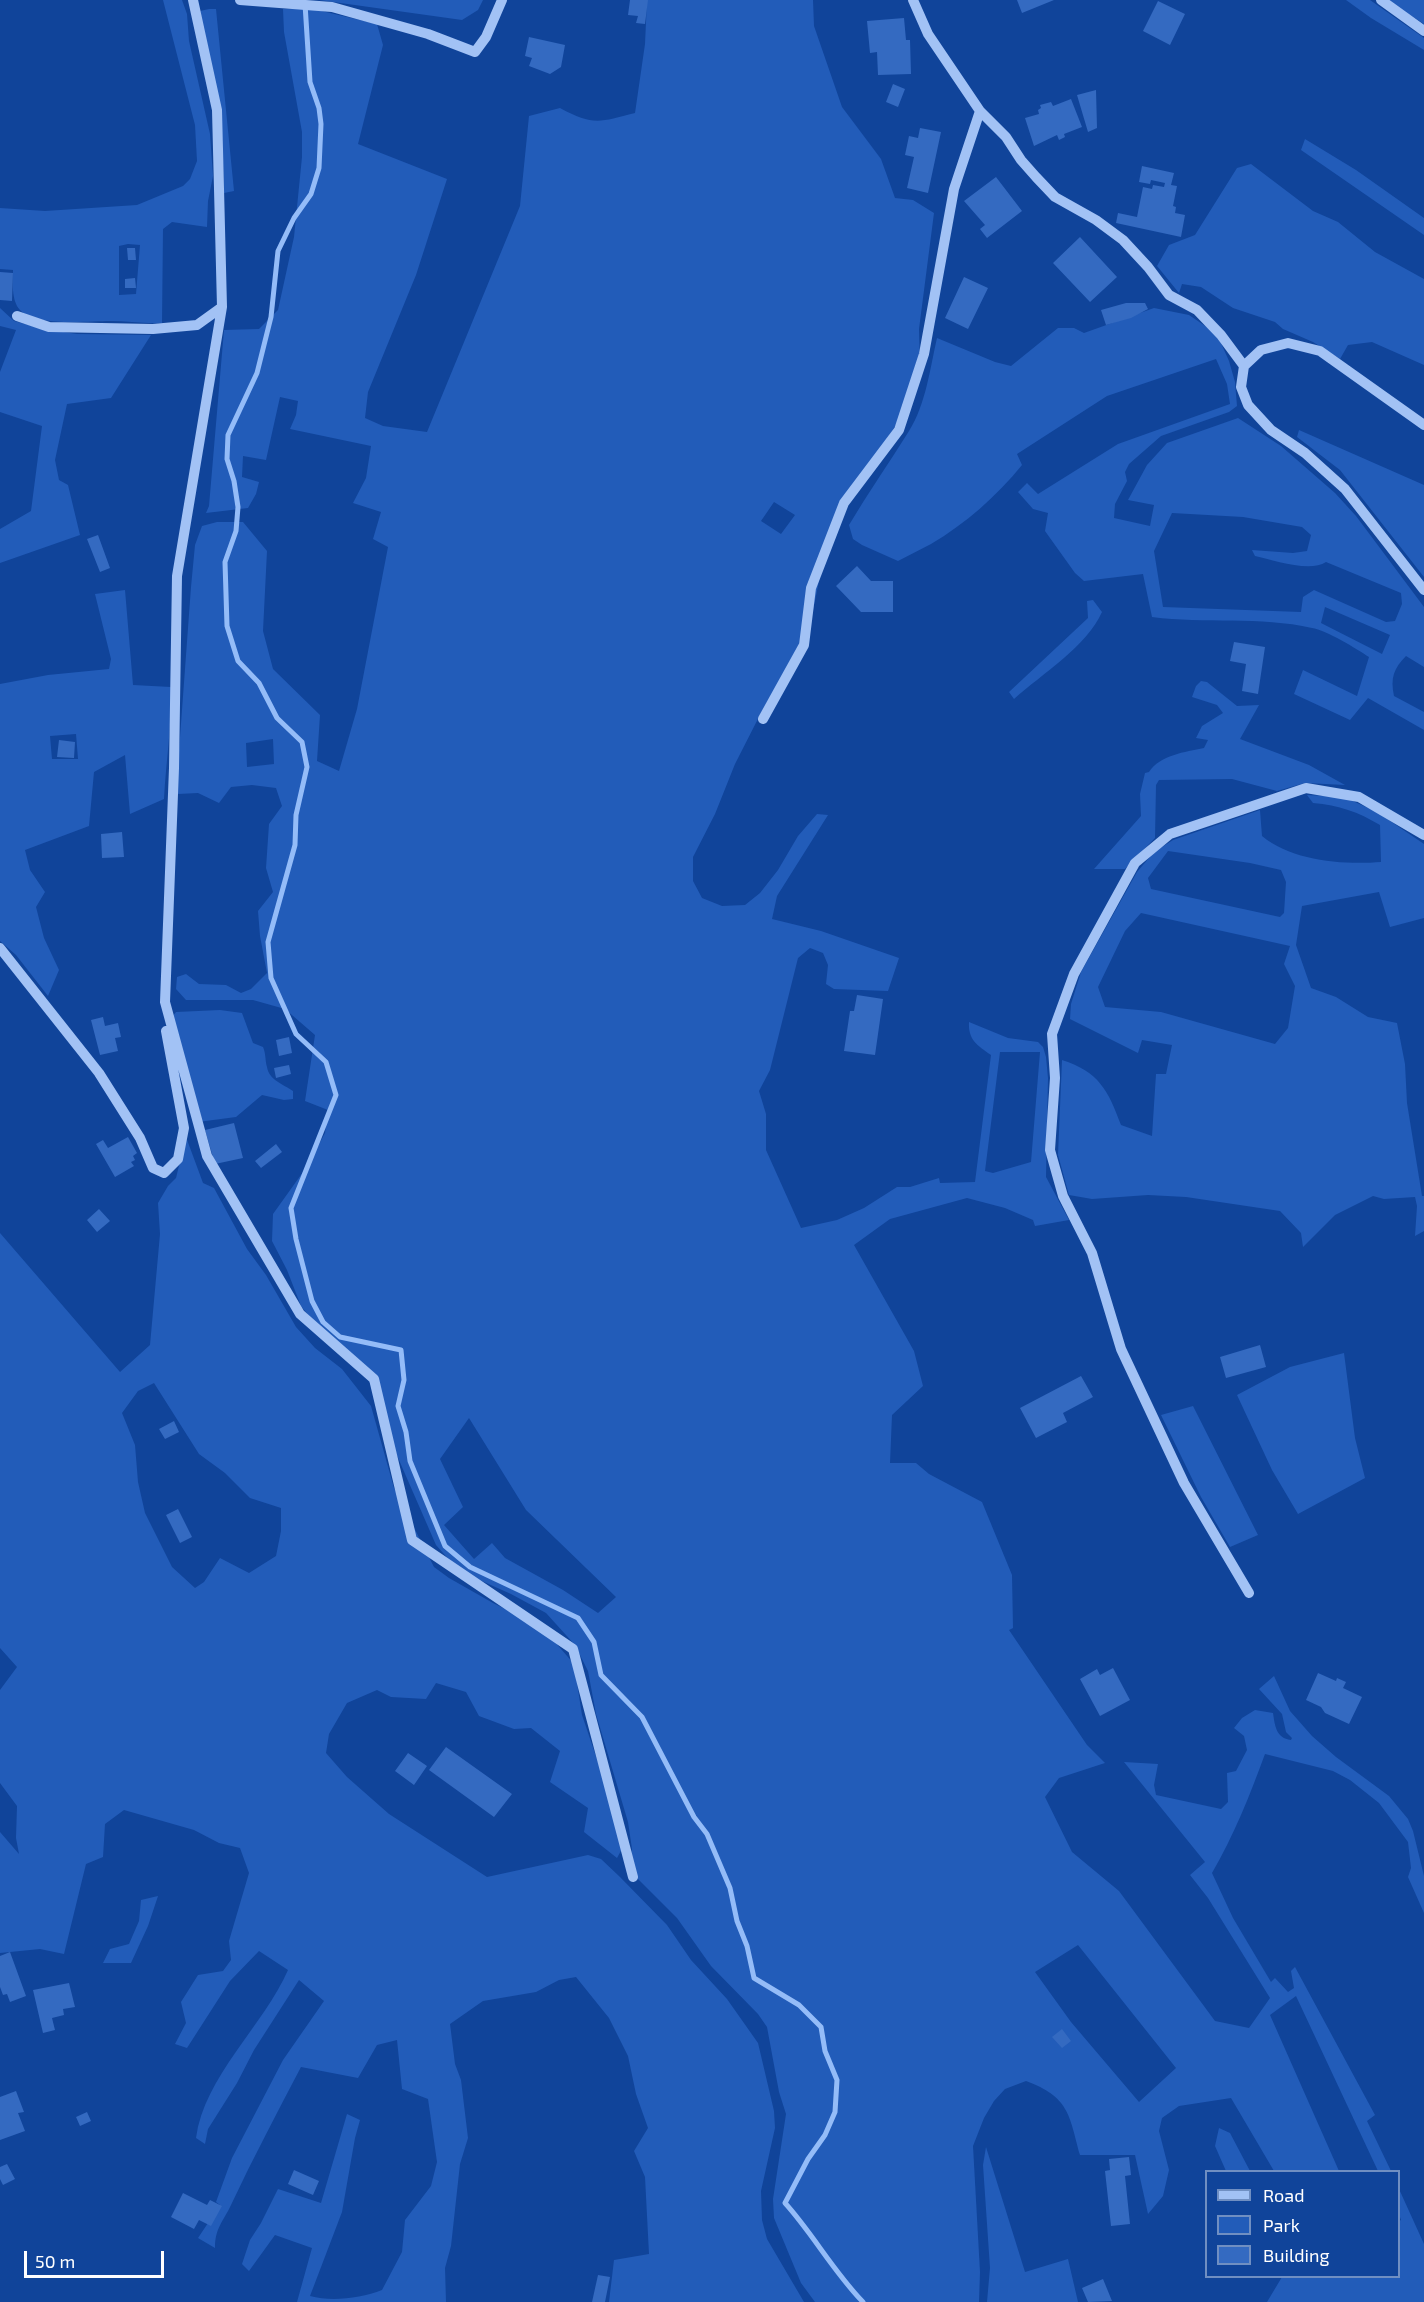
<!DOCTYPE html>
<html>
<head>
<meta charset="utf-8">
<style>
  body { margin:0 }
  #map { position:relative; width:1424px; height:2302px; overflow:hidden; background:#10449a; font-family:"Exo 2",sans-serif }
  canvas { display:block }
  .legend { position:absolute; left:1205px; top:2170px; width:195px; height:108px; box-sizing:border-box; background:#10449a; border:2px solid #708fc2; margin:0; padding:8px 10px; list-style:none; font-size:18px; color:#fff }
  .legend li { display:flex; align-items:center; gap:12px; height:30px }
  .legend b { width:30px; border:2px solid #708fc2 }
  .scale { position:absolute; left:24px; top:2251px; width:140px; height:27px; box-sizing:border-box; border:3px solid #fff; border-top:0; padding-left:8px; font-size:18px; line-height:21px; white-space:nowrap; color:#fff; -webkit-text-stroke:4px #10449a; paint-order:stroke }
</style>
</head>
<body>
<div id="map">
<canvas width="1424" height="2302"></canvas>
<ul class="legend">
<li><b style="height:8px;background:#a2c2f5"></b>Road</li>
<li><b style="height:16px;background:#225cb9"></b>Park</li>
<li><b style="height:16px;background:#346ac1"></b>Building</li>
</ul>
<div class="scale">50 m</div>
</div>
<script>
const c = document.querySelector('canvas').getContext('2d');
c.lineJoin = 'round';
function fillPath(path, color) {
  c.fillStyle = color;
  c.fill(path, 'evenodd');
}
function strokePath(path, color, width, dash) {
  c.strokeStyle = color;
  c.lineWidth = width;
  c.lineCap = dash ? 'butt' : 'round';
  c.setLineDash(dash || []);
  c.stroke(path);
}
const green = new Path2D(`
  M163,0H182L187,14L189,41L210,134L213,176L208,201L207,227L172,222L163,229L162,323C144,324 127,321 110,321C89,321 35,327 20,310C11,300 13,282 13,270L0,269V208L45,211L137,205L183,186L190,179L197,161L195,125ZM128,244L140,245L136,294L119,295V246Z
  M319,0H483L478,10L462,20Z
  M647,0H813L814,26L842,107L881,159L895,198L913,200L934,213L919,329L920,366L910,402L840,515L820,576L809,630L764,707L735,764L715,814L693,857V881L702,898L722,906L745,905L760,893L778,870L798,836L817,814L828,815L777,896L772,919L821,931L899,958L888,991L834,989L826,984L828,965L823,953L810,948L798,958L770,1070L759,1091L766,1114V1150L801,1228L837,1220L864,1208L897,1187H910L939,1178L940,1183L975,1182L991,1055C977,1045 968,1040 969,1022L1008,1038L1038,1042L1043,1047L1046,1057L1048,1078L1046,1177L1069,1220L1035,1226L1033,1220L1005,1208L967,1198L890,1219L854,1245L914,1351L923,1386L892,1415L890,1463H916L929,1474L982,1502L1012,1575L1013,1628L1009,1630L1087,1745L1105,1763L1059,1778L1045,1797L1072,1852L1119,1891L1215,2021L1249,2028L1270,1998L1208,1898L1190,1875L1205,1862L1124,1762L1158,1764L1154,1785L1156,1795L1221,1809L1228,1802L1227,1773L1236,1771L1247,1750L1244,1736L1234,1728L1242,1718L1255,1710L1273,1713C1275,1726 1276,1738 1291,1740L1292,1738L1286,1732L1282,1714L1259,1689L1274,1676L1290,1711L1312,1736L1336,1757L1389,1796L1408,1819L1413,1831L1424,1876V1913L1408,1877L1411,1868L1408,1842L1379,1803L1350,1780L1333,1771L1265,1754C1250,1795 1234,1835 1212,1873L1233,1918L1271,1982L1275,1978L1288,1992L1294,1988L1291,1971L1295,1967L1375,2115L1367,2121L1391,2171H1378L1296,1996L1270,2015L1339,2171H1274L1231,2098L1179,2106L1162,2118L1159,2131L1169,2170L1163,2196L1148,2214L1135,2155H1080C1069,2114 1069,2097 1026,2081L1005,2089L994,2101L984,2118L973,2146L980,2272L979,2302H815L801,2283L774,2218L773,2199L786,2114L779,2092L767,2027L758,2014L711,1966L677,1918L629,1870L632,1849L628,1822L596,1714L588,1671L575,1645L546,1613L511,1594L475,1578L451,1562L436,1545L392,1444L385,1409L368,1380L321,1331L301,1306L287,1270L272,1241L273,1214L308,1165L325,1133L328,1110L305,1101L315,1035L285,1009L253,1000H186L176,989L177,977L186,974L199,984L226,985L241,993L251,989L267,973L260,936L258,911L273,892L266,868L269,824L282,806L276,788L252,785L231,787L219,803L198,793L178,794L177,778L191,587L195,545L202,526L217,522H243L267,551L263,631L273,669L320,715L317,761L339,771L357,709L388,547L373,539L381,512L353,503L366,478L371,446L290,429L296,415L298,401L280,397L266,460L243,456L242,477L259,482L256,494L248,508L206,513L209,506L224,330L259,329L278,310L294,237L302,157V132L284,32L283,9H313L377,24L383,45L358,144L447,179L416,275L368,392L365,418L383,426L427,432L520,206L529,116L560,108C593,126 600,122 635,113L645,44ZM774,502L795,515L781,534L761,521ZM273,739L274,764L247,767L246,743ZM1000,1052H1040L1031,1162L993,1173L985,1171ZM469,1418L526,1510L616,1597L598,1613L563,1590L505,1558L492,1543L474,1559L444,1525L463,1507L440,1459ZM1078,1945L1176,2068L1139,2102L1071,2022L1035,1972Z
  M1346,0H1370L1424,38V50L1371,18Z
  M1387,0H1424V24Z
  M209,9H216L234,191L224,193L222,133L200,11Z
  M1305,139L1356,170L1424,218V235L1301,150Z
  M1251,164L1313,211L1338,222L1375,252L1424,279V365L1372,342L1348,345L1340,359L1313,342L1283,329L1275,322L1233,308L1201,287L1182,284L1179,293L1157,266L1169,245L1195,235L1237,168Z
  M0,308L14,321L43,329L77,334L151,335L111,398L67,404L55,460L59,480L68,485L80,535L0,563V529L31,511L42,426L0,412V372L16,330L0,326Z
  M1154,308L1189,315L1217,334L1229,361L1235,382L1237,406L1229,412L1161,436L1129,464L1125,472L1127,481L1115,504L1114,518L1150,526L1154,505L1128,500L1147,465L1167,443L1238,418L1281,446L1335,493L1356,516L1424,607V667L1406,656C1394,668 1390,678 1394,696L1424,712V730L1368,698L1350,720L1294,694L1303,670L1357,696L1369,657C1357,649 1326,630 1312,628C1260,616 1205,624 1152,617L1143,574L1084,581L1075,573L1045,531L1048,513L1033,509L1018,492L1027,483L1038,494L1118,444L1230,404L1227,384L1216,359L1107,396L1017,454L1022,465C997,496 965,524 931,544C920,550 909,555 898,561L862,545L853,539L849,525C868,493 889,463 909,431C926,404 930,368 937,338L995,362L1011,366L1058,328H1074L1084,333ZM1172,513L1243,517L1302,527L1311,535L1307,551L1293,553L1252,550L1255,556C1273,560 1310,573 1326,562L1401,593L1402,604L1395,621L1386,622L1314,590L1303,597L1301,612L1163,607L1154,551ZM1325,607L1390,635L1382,654L1321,623Z
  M1299,430L1424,485V577L1340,470L1297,437Z
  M125,590L133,685L171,687C172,725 166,761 164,799L130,814L125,755L94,772L89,826L25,850L30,870L45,892L36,907L44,938L59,970L48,996L16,955L0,941V684L48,675L109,669L111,659L95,594ZM76,734L78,759H52L50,736Z
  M1093,600L1102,612C1087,646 1042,674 1014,699L1009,692L1088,618L1087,601Z
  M1201,681L1207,682L1237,706L1259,705L1240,739L1309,765L1345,785L1305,783L1277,791L1232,779L1159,780L1156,785L1155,838L1125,869H1094L1141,816L1140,794L1145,773L1149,772C1160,755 1185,752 1204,748L1208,740L1196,738L1202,726L1223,713L1217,705L1192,697L1196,686Z
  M1307,795L1344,797L1377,812L1424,844V918L1390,927L1379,892L1302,906L1296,945L1311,988L1336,997L1368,1017L1397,1023L1405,1064L1407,1103L1422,1196H1424V1231L1415,1236L1417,1206L1415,1197L1384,1199L1373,1196L1335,1215L1303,1247L1301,1233L1280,1211L1186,1197L1148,1195L1092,1199L1069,1195L1058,1155L1062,1060C1099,1072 1108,1090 1121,1125L1152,1136L1156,1074H1166L1172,1045L1142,1040L1138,1053L1070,1019L1071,1004L1081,972L1137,872L1154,852L1173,840L1260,810L1262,836C1292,861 1343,865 1381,862L1380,825C1358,812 1339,805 1313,803ZM1168,851L1250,863L1281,870L1286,882L1284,913L1280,917L1151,889L1148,878ZM1141,913L1290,946L1284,964L1295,986L1288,1028L1275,1044L1161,1012L1105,1007L1098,987L1125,931Z
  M220,1010L242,1013L253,1043L263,1047C266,1054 265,1060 267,1067C269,1080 283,1084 293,1091V1099L284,1100L262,1095L236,1117L198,1122L172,1017L176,1012Z
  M186,1137L203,1183L214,1188L247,1249L266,1275L296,1327L315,1348L342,1369L371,1406L394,1488L434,1567L449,1578L493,1603L542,1627L574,1664L582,1715L622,1833L623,1847L617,1858L584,1832L588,1808L550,1782L560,1751L531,1728L514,1729L479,1716L466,1692L436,1683L426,1699L391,1697L377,1690L347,1703L329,1734L326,1753L347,1777L389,1814L487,1877L588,1855L601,1859L620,1877L667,1925L691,1960L727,1999L758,2043L774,2111L775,2128L761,2191L762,2220L767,2239L804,2302H609L614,2260L649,2254L645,2177L634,2151L648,2128L636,2094L628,2056L609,2018L576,1977L559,1980L536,1992L483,2001L450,2024L455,2064L461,2080L468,2138L460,2164L451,2246L445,2268L446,2302H297L312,2248L275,2235L249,2271L242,2264L250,2240L261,2223L278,2189L321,2203L347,2114L360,2120L355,2138L342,2212L310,2296C332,2302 361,2298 382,2290L402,2252L405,2220L431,2186L437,2162L428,2099L402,2089L397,2040L377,2045L358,2078L301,2067C277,2113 253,2158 231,2205C223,2222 215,2228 215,2248L198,2238L220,2205L216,2202L232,2158L283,2060L324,2001L299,1980L254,2050L237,2083L208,2129L205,2144L196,2138C204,2077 264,2025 288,1970L259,1951L230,1981L187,2048L175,2044L186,2023L181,2002L198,1975L223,1971L231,1960L229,1941L249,1873L240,1848L219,1843L194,1830L124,1810L105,1824L103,1857L86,1864L64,1954L40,1949L0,1953V1832L19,1854L16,1838L17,1806L0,1783V1690L17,1667L0,1648V1233L120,1372L150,1345L160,1234L158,1203L168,1186L176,1178ZM154,1383L199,1454L225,1473L250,1498L281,1508V1531L276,1556L249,1573L220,1558L204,1582L195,1588L172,1567L145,1513L138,1482L135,1445L122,1413L138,1391Z
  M1344,1353L1355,1438L1365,1478L1298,1514L1272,1470L1237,1395L1290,1367Z
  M1193,1406L1258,1535L1230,1547L1201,1497L1161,1415Z
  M158,1896L148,1926L131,1963H103L110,1949L129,1944L139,1921L141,1900Z
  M1219,2128L1230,2133L1250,2171H1226L1215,2146Z
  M986,2147L1025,2272L1068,2259L1078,2302H987L990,2268L983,2165Z
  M1399,2189L1424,2244V2302H1267L1282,2277L1398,2276V2222L1401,2220L1399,2214Z`);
const stream = new Path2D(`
  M305,4L310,82L319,108L321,124L319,168L311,194L294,218L278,251L271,317L257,373L228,435L227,459L234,481L238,507L236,531L225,562L227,626L238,661L259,683L277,718L302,742L307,767L296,815L295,845L268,942L271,978L296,1034L326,1062L336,1095L291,1208L296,1239L312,1301L323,1322L340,1337L401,1350L404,1380L398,1406L406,1432L410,1461L445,1546L470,1567L578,1618L594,1642L601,1675L642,1717L694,1817L707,1834L730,1888L737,1921L747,1946L754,1978L799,2005L821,2027L825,2051L837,2080L835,2112L825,2135L808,2159L785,2203C813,2234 833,2271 863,2302`);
const building = new Path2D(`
  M630,0H648L645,24L636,23L638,16L628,15Z
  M1017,0H1054L1022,13Z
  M1158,1L1185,14L1170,45L1143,31Z
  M904,18L906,40H910L911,74L878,75L877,52L870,53L867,21Z
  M529,37L565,45L561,67L550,74L529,66L532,58L525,56Z
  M893,84L905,89L898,107L886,102Z
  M1096,90L1097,128L1088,132L1077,95Z
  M1071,99L1082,127L1064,134L1065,137L1059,140L1057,135L1034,146L1025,118L1039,114L1038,110L1041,108L1040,105L1051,102L1053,106Z
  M920,128L941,132L928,193L907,188L914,157L905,155L909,136L918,138Z
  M1142,166L1174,173L1171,185L1177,186L1173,206L1176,207L1175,213L1185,215L1181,237L1116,223L1118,213L1137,217L1143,187L1152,189L1153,185L1164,187L1165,183L1151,180L1150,184L1139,182Z
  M996,177L1022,211L987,238L980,229L985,225L964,201Z
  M1080,237L1117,277L1090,302L1053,263Z
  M127,248H135L136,260H128Z
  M0,272L13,273L12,301L0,300Z
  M964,277L988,288L968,329L945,318Z
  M135,278L136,288H125V279Z
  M1126,303H1145L1148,309L1131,318L1106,325L1101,310Z
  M98,535L110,568L100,572L87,539Z
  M857,566L871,581H893V612H861L836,586Z
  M1234,642L1265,647L1258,694L1242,691L1246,664L1230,661Z
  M59,740L75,742L74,758L57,757Z
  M122,832L124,857L102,858L101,834Z
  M857,995L883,999L875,1055L844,1051L850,1011H854Z
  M103,1017L105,1026L118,1023L121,1037L115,1038L118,1051L100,1055L91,1020Z
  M289,1037L292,1053L279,1056L276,1040Z
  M289,1065L291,1074L276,1078L274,1068Z
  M234,1123L243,1158L215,1164L205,1130Z
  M128,1137L137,1153L133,1156L135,1160L131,1162L134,1166L115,1177L96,1144L103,1140L108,1148Z
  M276,1144L282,1152L261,1168L255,1161Z
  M99,1209L110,1221L97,1232L87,1220Z
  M1260,1345L1266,1367L1226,1378L1220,1357Z
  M1081,1376L1093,1397L1063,1413L1067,1422L1036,1438L1020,1408Z
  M174,1421L179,1432L165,1439L159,1429Z
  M178,1509L192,1537L180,1543L166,1515Z
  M1113,1668L1130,1700L1100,1716L1080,1679L1097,1669L1100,1675Z
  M1318,1673L1336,1681L1337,1678L1346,1682L1343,1688L1362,1697L1349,1724L1325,1713L1321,1707L1306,1700Z
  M446,1747L512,1794L494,1817L429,1770Z
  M408,1753L427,1766L414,1785L395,1771Z
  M10,1952L26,1996L10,2002L7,1994L3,1995L0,1987V1956Z
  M69,1983L75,2007L63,2009L64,2015L52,2018L55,2030L43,2033L33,1990Z
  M1062,2029L1071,2041L1062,2048L1052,2037Z
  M16,2091L24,2112L18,2113L25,2131L0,2140V2097Z
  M87,2112L91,2121L80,2126L76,2117Z
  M1129,2157L1131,2175L1125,2176L1130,2224L1111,2226L1105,2171L1110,2170L1109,2159Z
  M7,2164L15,2179L3,2185L0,2179V2167Z
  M294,2170L319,2181L313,2195L288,2184Z
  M183,2193L207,2205L210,2200L222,2206L211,2226L199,2220L194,2229L171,2217Z
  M598,2275L610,2277L605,2302H592Z
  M1103,2279L1112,2301L1088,2302L1082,2288Z`);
const minor = new Path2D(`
  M193,0L217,110L222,307L177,576L174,768L165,1002L207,1156L300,1314L374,1379L412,1540L573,1649L633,1877
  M240,0L332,7L428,34L475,52L486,37L502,0
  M913,0L928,34L980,111L1006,137L1021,160L1036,177L1055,197L1096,220L1123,240L1148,267L1169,295L1197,310L1221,335L1244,366
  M1381,0L1424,31
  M17,316L49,327L153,329L197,325L222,307
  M1424,425L1320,351L1288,343L1261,350L1244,366L1241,387L1248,405L1271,430L1305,453L1345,489L1424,590
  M763,719L804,645L811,588L844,503L899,430L924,354L954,189L980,111
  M0,948L99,1073L140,1138L153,1168L164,1173L178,1159L184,1128L166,1031
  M1249,1593L1184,1483L1121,1349L1092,1253L1063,1196L1050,1150L1055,1078L1052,1034L1074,974L1135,863L1170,834L1306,788L1359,797L1424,835`);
fillPath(green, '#225cb9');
strokePath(stream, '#94bcf8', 5);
fillPath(building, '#346ac1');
strokePath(minor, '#a2c2f5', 10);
</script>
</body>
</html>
